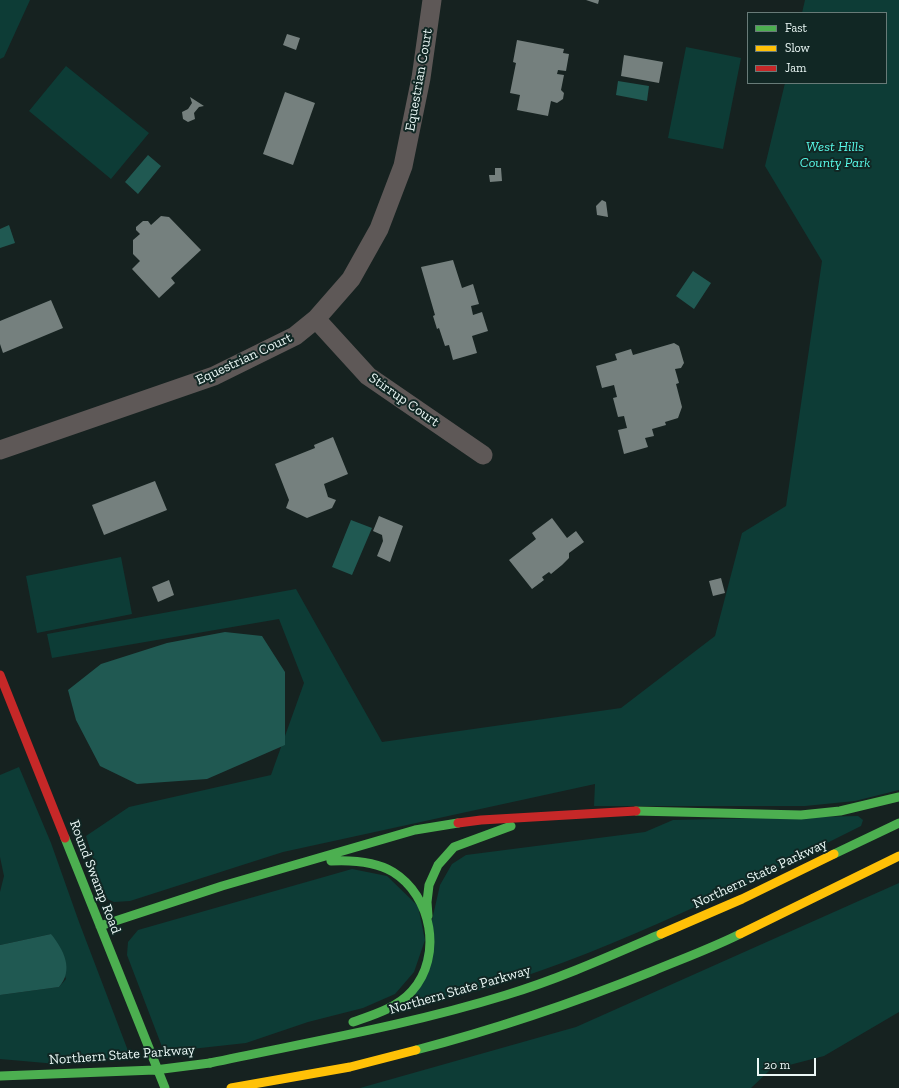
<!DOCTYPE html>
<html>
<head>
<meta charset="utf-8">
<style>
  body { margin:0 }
  #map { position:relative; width:899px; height:1088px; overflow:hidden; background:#162220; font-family:"Zilla Slab",serif }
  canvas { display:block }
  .legend { position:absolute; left:747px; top:12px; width:140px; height:72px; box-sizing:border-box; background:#112724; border:1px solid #687b78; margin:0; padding:5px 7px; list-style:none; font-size:12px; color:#ebf8f6 }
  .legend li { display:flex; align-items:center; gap:8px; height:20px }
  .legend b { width:20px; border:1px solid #687b78 }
  .scale { position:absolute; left:757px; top:1058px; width:59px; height:18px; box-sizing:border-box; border:2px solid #ebf8f6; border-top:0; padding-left:5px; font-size:12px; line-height:14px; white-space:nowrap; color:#ebf8f6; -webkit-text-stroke:3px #112724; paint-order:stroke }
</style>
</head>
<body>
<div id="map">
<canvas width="899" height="1088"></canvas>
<ul class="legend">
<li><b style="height:5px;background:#4caf50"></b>Fast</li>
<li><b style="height:5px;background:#ffc107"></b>Slow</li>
<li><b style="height:5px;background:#c62828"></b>Jam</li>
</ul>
<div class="scale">20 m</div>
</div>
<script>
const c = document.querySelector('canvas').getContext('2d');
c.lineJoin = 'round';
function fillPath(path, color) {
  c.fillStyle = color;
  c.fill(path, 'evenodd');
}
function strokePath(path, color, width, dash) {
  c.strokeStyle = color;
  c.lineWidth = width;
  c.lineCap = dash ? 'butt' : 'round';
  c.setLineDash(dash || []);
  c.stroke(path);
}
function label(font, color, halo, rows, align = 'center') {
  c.font = font + ' "Zilla Slab",serif';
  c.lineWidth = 4;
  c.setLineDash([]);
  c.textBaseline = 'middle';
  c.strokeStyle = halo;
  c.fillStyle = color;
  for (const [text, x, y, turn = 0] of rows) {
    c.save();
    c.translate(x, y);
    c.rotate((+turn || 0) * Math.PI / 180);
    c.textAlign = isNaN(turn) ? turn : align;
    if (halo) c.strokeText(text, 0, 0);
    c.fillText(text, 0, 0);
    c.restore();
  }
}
const green = new Path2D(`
  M0,0H30L4,57L0,59Z
  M805,0H899V790L855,801L805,806H594L595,784L283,852L130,901L114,902L105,898L86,836L129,807L271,775L304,683L279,619L52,658L47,634L296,589L382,742L621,708L715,636L742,533L786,506L822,261L765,166L785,83H886V13H802Z
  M686,47L741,58L723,149L668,138Z
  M66,66L149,133L111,179L29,111Z
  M121,557L132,614L37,633L26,576Z
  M19,767L51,843L79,922L130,1056L57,1064L0,1059V995L59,987L66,979L51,934L0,945V892L4,876L0,857V775Z
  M858,816L863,820L861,826C741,886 620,947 492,987C467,994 441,1000 416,1007L414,999L440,885L452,864L466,855L645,832L673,820Z
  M352,869L387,876L418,906L425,940L414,972L395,994L363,1008L308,1022L246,1043L164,1052L127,955L128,942L138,930Z
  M899,883V1012L824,1056L770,1070L751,1088H360L576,1027Z`);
const water = new Path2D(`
  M618,81L649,86L647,101L616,95Z
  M148,155L161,166L138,194L125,182Z
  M9,225L15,243L0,248V229Z
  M693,271L711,283L694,309L676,296Z
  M351,520L372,528L352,575L332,567Z
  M225,632L262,636L285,672V745L207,779L137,784L100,766L76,720L68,690L101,664L167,643Z
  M51,934C64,950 74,970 59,987L0,995V945Z`);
const building = new Path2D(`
  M586,0H599L598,4Z
  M287,34L300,38L296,50L283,45Z
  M517,40L564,49L563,53L569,54L566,71L558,70L557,74L564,75L561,90L564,93L563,99L557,103L551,101L548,116L517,110L520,95L510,93L516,63L513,62Z
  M624,55L663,62L659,83L621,76Z
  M285,92L315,103L293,165L263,154Z
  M190,97L204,106L199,107L194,113L195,119L188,122L183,119L182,112L188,109L192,103Z
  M495,168H501L502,181L490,182L489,175H495Z
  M602,200L606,202L608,217L597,215L596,206Z
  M161,216L169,217L201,250L171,278L175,283L159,298L132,269L140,261L133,254V240L140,234L136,230V227L143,221H148L151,225Z
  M453,260L462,288L473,284L479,304L471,306L473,315L482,312L488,331L472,336L477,353L453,360L449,345L445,346L439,328L437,329L433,316L435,315L421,267Z
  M51,300L63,328L3,353L0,344V321Z
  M674,343L679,346L684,363L681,368L675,369L679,383L676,384L682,407L678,418L665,422L666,425L652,429L654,436L645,438L648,447L624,454L618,430L627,428L624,416L618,417L613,398L617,397L614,385L602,388L596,366L617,360L615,354L631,349L633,355Z
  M333,437L348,474L324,484L328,497L336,500L332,508L307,518L286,508L289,500L275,464L315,448L314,445Z
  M155,481L167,510L104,535L92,505Z
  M379,516L403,526L390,562L377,556L383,541L382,535L373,531Z
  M552,518L567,538L576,531L584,542L569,553V558L562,565L551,574L549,572L542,577L544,580L532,589L509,560L536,539L532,533Z
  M721,578L725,593L713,596L709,581Z
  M169,580L174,595L158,602L152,587Z`);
const street = new Path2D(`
  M316,319L368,376L483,455
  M0,450L214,376L295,336L316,319L351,279L379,229L403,166L421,78L432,0`);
const fast = new Path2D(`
  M636,811L801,815L840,811L899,797
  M65,838L165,1088
  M834,854L899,823
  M331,861C352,860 375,861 393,872C432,896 443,956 412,991C397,1008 373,1015 353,1022
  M428,916L427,902L429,885L438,865L454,847L511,826
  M100,926L222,886L415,830L458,823
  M416,1050C497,1029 576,1002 653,971C682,959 712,948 740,934
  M210,1063C309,1042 409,1025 506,995C559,979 610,956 661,934
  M0,1076L155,1070`);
const slow = new Path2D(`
  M661,934L742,899L834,854
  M740,934L899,856
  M231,1088L350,1067L416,1050`);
const jam = new Path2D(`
  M0,675L65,838
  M458,823L481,820L636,811`);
const fastBridge = new Path2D(`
  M155,1070L210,1063`);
const streetNames = [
  ["Equestrian Court",419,80,-80],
  ["Equestrian Court",244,359,-25],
  ["Stirrup Court",404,400,35],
  ["Northern State Parkway",760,874,-25],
  ["Round Swamp Road",95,877,69],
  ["Northern State Parkway",460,990,-16],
  ["Northern State Parkway",122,1055,-4]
];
const parkNames = [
  ["West Hills",835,147],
  ["County Park",835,163]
];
fillPath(green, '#0d3c36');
fillPath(water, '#205952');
fillPath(building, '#75807e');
strokePath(street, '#5e5857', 19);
strokePath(fast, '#4caf50', 9);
strokePath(slow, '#ffc107', 9);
strokePath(jam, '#c62828', 9);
strokePath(fastBridge, '#4caf50', 9);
label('14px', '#ebf8f6', '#112724', streetNames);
label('italic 14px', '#59fae9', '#112724', parkNames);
</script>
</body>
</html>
